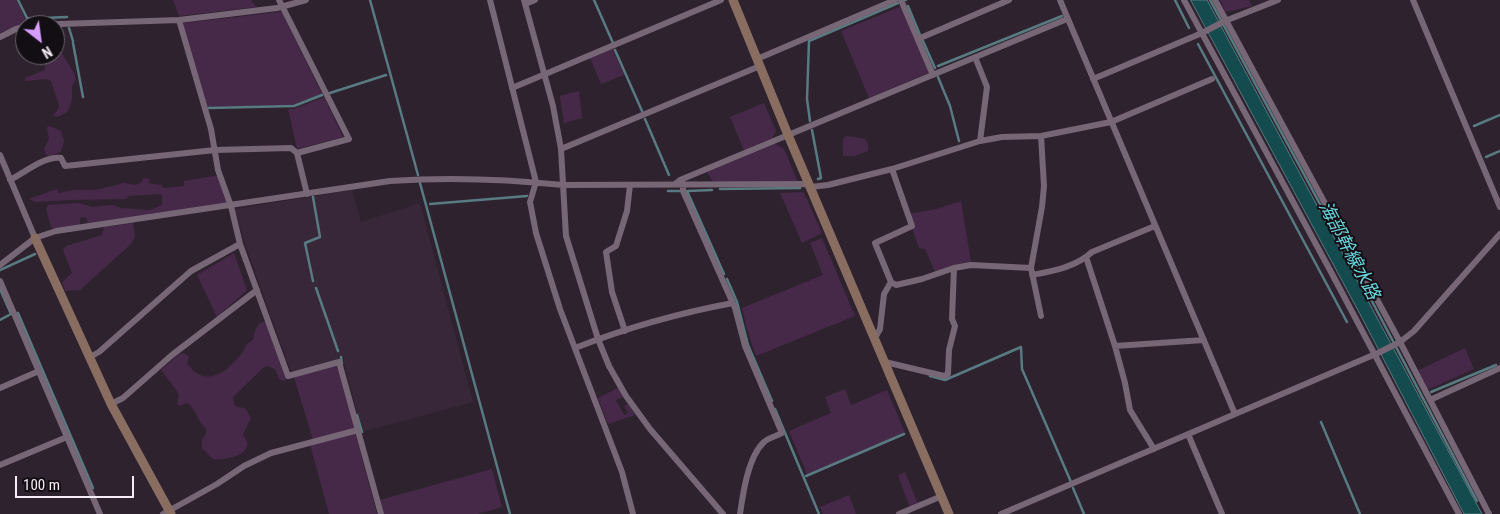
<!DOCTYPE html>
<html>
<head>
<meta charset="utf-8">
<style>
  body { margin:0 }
  #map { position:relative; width:1500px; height:514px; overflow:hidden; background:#2f222f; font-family:"Roboto Condensed",sans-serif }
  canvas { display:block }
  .north { position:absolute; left:15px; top:15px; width:50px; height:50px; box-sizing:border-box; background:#130e14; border:1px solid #6d676e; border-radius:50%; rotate:150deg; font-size:14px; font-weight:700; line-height:20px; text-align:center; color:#f5ecf5 }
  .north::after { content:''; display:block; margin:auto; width:18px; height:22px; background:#d49cfc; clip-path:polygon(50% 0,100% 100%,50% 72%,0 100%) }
  .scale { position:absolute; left:15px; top:476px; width:119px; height:22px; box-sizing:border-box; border:2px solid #f5ecf5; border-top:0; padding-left:6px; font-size:15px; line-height:18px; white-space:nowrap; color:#f5ecf5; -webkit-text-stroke:4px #130e14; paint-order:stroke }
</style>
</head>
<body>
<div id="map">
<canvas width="1500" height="514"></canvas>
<div class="north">N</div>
<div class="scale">100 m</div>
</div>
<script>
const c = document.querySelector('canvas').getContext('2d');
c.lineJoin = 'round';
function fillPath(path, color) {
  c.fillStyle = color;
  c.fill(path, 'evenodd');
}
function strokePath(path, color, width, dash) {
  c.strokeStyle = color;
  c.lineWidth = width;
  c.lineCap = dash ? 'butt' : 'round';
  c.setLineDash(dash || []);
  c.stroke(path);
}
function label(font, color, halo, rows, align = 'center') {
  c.font = font + ' "Roboto Condensed","Noto Sans JP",sans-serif';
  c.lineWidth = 4;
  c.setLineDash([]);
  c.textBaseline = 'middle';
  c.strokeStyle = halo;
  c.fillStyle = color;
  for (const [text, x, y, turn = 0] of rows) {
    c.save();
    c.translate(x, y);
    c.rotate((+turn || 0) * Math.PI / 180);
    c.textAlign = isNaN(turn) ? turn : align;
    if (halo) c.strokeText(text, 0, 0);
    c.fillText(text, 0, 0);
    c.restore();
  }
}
const built = new Path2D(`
  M352,190L361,222L420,203L473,402L362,432L343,358L293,371L290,369L245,244L235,209Z`);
const green = new Path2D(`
  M0,0H16L27,22L0,33Z
  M173,0H251L256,7L179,16Z
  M1220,0H1249L1252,6L1225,12Z
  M902,6L930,72L869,98L841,31Z
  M279,12L282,13L322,94L294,105L207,107L183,25L184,23Z
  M55,42L74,73L76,79L72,86V98L70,106L67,112L58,117L53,115L58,110L59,105L51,81L46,79L25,81V78L45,70V66L39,56L55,55Z
  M613,49L624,75L601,84L590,58Z
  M579,91L582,118L564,123L560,96Z
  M324,97L343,137L297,149L288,109H294Z
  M764,103L776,131L772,138L744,150L730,117Z
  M50,126L61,131L64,141L61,152L50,156L46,155L44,149L49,139L47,127Z
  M847,136L865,139L868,144V151L854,156H843V138Z
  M775,144L784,149L798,182L714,183L707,172Z
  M214,176H218L227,201L225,203L88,224L86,217L80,218V225L53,229L51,227L46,209L48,205L79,203L92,207L112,205L122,208L150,210L162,205V195L160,194L129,196L126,199L70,200L36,202L29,199L57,189L59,193L73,190H96L124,183L136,185L142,182L143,178L150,179L149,183L161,185L164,188L184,186V181Z
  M802,192L804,193L822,233L802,243L780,193Z
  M961,201L971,262L935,272L925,249L919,248L912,228L909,214L936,209Z
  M133,223L135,236L131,244L80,290L65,291L62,282L72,273L63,250L66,246L102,235L104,227Z
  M822,238L855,316L756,356L747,329L742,308L823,275L810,243Z
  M234,253L247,290L217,317L197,275Z
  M266,321L286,380L282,381L279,379L275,369L267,366L263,368L233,397L234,404L237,407L245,408L251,418L243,434C244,437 246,439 247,442C250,457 222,460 213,459L202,448V439L206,434V428C196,421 198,410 187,403L179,406L177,403L179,394L161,370L178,355L183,353L189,356L187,363C200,384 221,378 235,361C240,356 244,352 246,345L253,340C255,331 255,324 266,321Z
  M1465,348L1474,369L1427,390L1417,371Z
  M335,366L337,367L354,427L352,429L313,440L294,377Z
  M618,388L623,397L616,400L624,415L628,413L624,406L628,404L635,415L608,424L598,398Z
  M845,389L851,405L887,390L905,433L807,474L789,431L831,413L825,397Z
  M355,433L377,514H329L310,444Z
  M492,469L502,507L477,514H383L380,500Z
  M905,472L918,504L910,508L898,475Z
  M849,495L856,514H823L820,507Z`);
const water = new Path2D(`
  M1191,0H1207L1482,514H1464L1360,314Z`);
const stream = new Path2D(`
  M18,0L27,18C39,19 54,17 67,17
  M370,0L418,175
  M594,0L613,43
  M905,0H906
  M1175,0L1189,28
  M1210,0L1355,269L1477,501
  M908,6L920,35
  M69,28L73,41
  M923,41L935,68
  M73,43L83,97
  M1198,44L1347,322
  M615,50L642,111
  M938,66L1062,16
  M938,77L950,106L959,141
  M330,93L386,75
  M209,108L294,106L322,95
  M645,119L669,175
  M810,121L807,99L809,41L898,3
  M1474,126L1500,115
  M812,130L821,178L818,179
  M1486,157L1500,151
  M420,183L510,514
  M720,189L800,188
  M712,190L687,191L724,274
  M668,191H680
  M313,197L320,237L305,243L313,281
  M430,204L527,196
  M0,270L35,254
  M727,279L737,302L748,345L772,401
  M316,288L338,351
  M0,289L11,314L0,320
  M18,313L93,488
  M341,357L342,364
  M930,376L945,380L1021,347L1022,369L1071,482
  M1431,392L1496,365
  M775,409L819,514
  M357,415L362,432
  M1321,422L1360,514
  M806,476L904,434
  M1073,488L1084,514`);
const street = new Path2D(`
  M279,0L349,139L297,153L307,194
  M490,0L536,182L530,202L536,233L560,309L622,472L633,514
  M524,0L553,106L561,149L566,236L598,339L609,366L626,396L650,429L723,514
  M901,0L933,75
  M1060,0L1235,414
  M1184,0L1331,272L1459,514
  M1215,0L1400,342L1489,514
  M1413,0L1500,207
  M525,4L535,0
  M179,20L211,129L218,170L231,206L240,244L288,376L339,362L381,514
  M31,25L179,20L277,8L306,0
  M0,37L16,29L25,26
  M918,39L1009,0
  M975,57L987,87L980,141
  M757,59L895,0
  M1093,79L1202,33L1225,21L1278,0
  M512,88L721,0
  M561,149L760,66
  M0,155L35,238
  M892,169L912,226L875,243L891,282L896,285L922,279L954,268L971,265L1031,268
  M10,180C24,173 46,155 61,158L65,166L215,150L291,148L297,153
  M675,184L680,180L1067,19
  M683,184V191L735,308L745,346L782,433C777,436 768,438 764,442C748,457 743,493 740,514
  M811,187L828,185L892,169L980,141L1002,137L1041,136L1111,122L1212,79
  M1086,257L1115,346L1125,383L1130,410L1154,449
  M0,265L35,238L56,231L390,181C447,177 506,179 563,185L809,184
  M1032,275C1053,271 1076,267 1092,252L1155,226
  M0,281L100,514
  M1041,316L1031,268L1042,207L1044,186L1041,136
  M625,331L612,292L606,252L616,246L627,211L630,185
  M875,338L880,329L884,294L891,282
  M1115,346L1204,340
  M575,348C626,328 679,313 733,303
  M90,357L99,352L191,271L240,244
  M885,362L944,376L948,374L949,350L955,326L952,319L954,268
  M0,388L39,371
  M1430,400L1500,368
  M111,404L123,398L172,355L257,290
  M1188,434L1222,514
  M0,465L67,437
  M163,514L217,484L244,466L271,453L358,430
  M899,514L942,496
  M1001,514L1378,353L1400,342L1414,331L1500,234`);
const secondary = new Path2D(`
  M733,0L788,135L949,514
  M35,238L111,404L171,514`);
const waterNames = [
  ["海部幹線水路",1348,251,62]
];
fillPath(built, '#382639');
fillPath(green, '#462948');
fillPath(water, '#134b4f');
strokePath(water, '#577b81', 1);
strokePath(stream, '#577b81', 2.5);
strokePath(street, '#766676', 6);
strokePath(secondary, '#886d60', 9);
label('italic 18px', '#68d5dd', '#130e14', waterNames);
</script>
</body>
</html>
